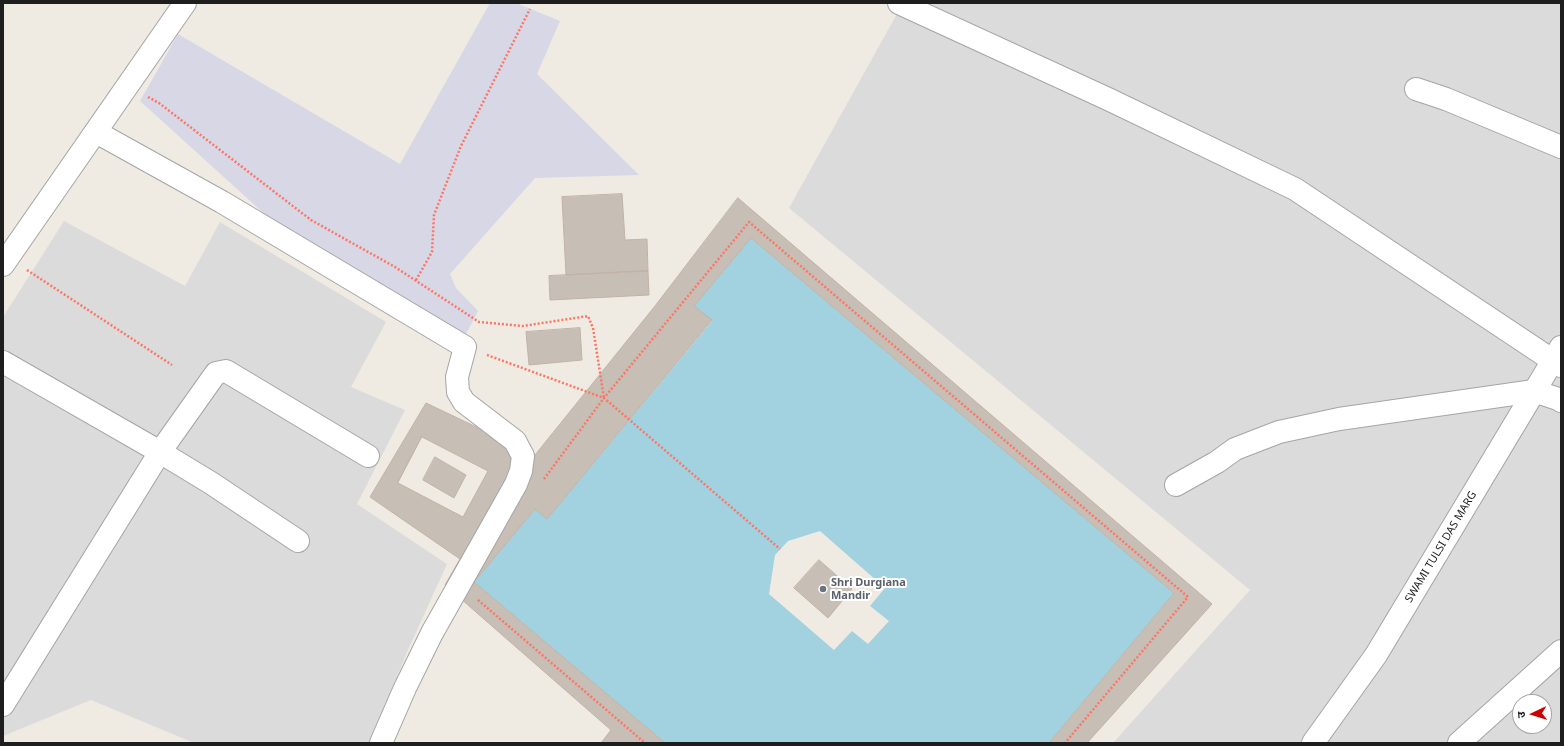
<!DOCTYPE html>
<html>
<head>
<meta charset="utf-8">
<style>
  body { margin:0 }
  #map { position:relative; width:1564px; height:746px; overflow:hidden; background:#efebe3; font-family:"Noto Sans","Noto Sans Devanagari",sans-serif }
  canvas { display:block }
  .frame { position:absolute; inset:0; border:4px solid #1e1e1e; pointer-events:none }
  .north { position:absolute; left:1512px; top:694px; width:40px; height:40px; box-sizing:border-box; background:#fff; border:1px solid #a5a5a5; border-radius:50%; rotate:266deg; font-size:11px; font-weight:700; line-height:16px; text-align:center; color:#1e1e1e }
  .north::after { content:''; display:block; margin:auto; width:14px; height:18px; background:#c00; clip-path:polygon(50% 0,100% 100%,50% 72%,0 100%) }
</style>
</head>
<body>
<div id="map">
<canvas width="1564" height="746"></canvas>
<div class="frame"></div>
<div class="north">उ</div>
</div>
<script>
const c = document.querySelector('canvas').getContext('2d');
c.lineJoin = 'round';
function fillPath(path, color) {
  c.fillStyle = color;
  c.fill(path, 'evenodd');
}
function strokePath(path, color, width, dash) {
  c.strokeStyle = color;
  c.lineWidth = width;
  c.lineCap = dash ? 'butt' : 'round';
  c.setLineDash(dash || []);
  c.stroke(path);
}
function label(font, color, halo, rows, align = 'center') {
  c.font = font + ' "Noto Sans",sans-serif';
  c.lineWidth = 4;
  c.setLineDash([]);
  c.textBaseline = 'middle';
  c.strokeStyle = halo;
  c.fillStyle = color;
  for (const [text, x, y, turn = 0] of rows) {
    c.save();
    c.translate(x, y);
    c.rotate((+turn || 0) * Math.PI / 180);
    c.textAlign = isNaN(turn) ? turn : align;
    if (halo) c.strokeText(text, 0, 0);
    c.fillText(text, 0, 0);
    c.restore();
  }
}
const residential = new Path2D(`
  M903,3H1561V743H1113L1250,590L789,208ZM1520,702H1544V726H1520Z
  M64,221L185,286L220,222L386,322L351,387L405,410L357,504L447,564L407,652L370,743H194L91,700L3,736V317Z`);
const plaza = new Path2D(`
  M490,3H516L560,21L537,74L639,175L535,178L450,274L456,288L478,311L466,334L372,284L280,228L140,101L178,34L400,164Z`);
const water = new Path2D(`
  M751,238L1174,593L1049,743H665L474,582L535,509L547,519L712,321L694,306ZM820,531L885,588L870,606L889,621L868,644L852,631L834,650L769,594L775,555L788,541Z`);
const building = new Path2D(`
  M622,194L625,240L647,239L648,271L566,275L562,197Z
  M738,198L1212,604L1087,743H1049L1174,593L751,238L694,306L712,320L547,519L535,509L474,582L665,743H601L611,730L445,585L460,559L370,497L426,403L535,455L655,306ZM422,437L488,471L463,517L398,483Z
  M648,271L649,295L550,300L549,276Z
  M580,328L582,360L529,365L526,332Z
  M435,457L466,475L454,498L423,480Z
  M819,560L852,589L828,618L794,588Z`);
const path = new Path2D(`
  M148,97L159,103L311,220L395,267L479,322L523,326L588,316L593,328L604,398
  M27,270L172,365
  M416,280L432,252L434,215L461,146L530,9
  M487,355L604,398L780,549
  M544,479L604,398L749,222L1188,597L1065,743
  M478,600L645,743`);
const minor = new Path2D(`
  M899,3L1108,99L1295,189L1561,366
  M1416,89L1446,99L1561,147
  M96,132L222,202L465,347L457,377L458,392L464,402L515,441L523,456L521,471L516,484L432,633L405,688L381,743
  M3,265L185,3
  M3,362L160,452L211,483L298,541
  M1176,485L1217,462L1235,449L1279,432L1339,419L1534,391L1558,399L1561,401
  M3,705L160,452L216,373L226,371L368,456
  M1459,743L1561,651`);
const tertiary = new Path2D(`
  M1313,743L1376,655L1561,347`);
const markers = [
  [823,589,4,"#6b7280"]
];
const streetNames = [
  ["SWAMI TULSI DAS MARG",1441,547,-59]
];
const worshipNames = [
  ["Shri Durgiana",831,583],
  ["Mandir",831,596]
];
fillPath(residential, '#dcdbdb');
fillPath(plaza, '#d7d7e5');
fillPath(water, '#a2d1df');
fillPath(building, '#c7beb6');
strokePath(building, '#c2b2a5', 1);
strokePath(minor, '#a5a5a5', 24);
strokePath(tertiary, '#a5a5a5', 24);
strokePath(path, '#ff7565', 2.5, [2, 2]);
strokePath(minor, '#fff', 22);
strokePath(tertiary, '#fff', 22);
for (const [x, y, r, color] of markers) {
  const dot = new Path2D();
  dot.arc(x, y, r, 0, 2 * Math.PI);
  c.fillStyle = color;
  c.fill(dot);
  strokePath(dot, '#fff', 1.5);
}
label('11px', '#1e1e1e', '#fff', streetNames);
label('bold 11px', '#5b616d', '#fff', worshipNames, 'left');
</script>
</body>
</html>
